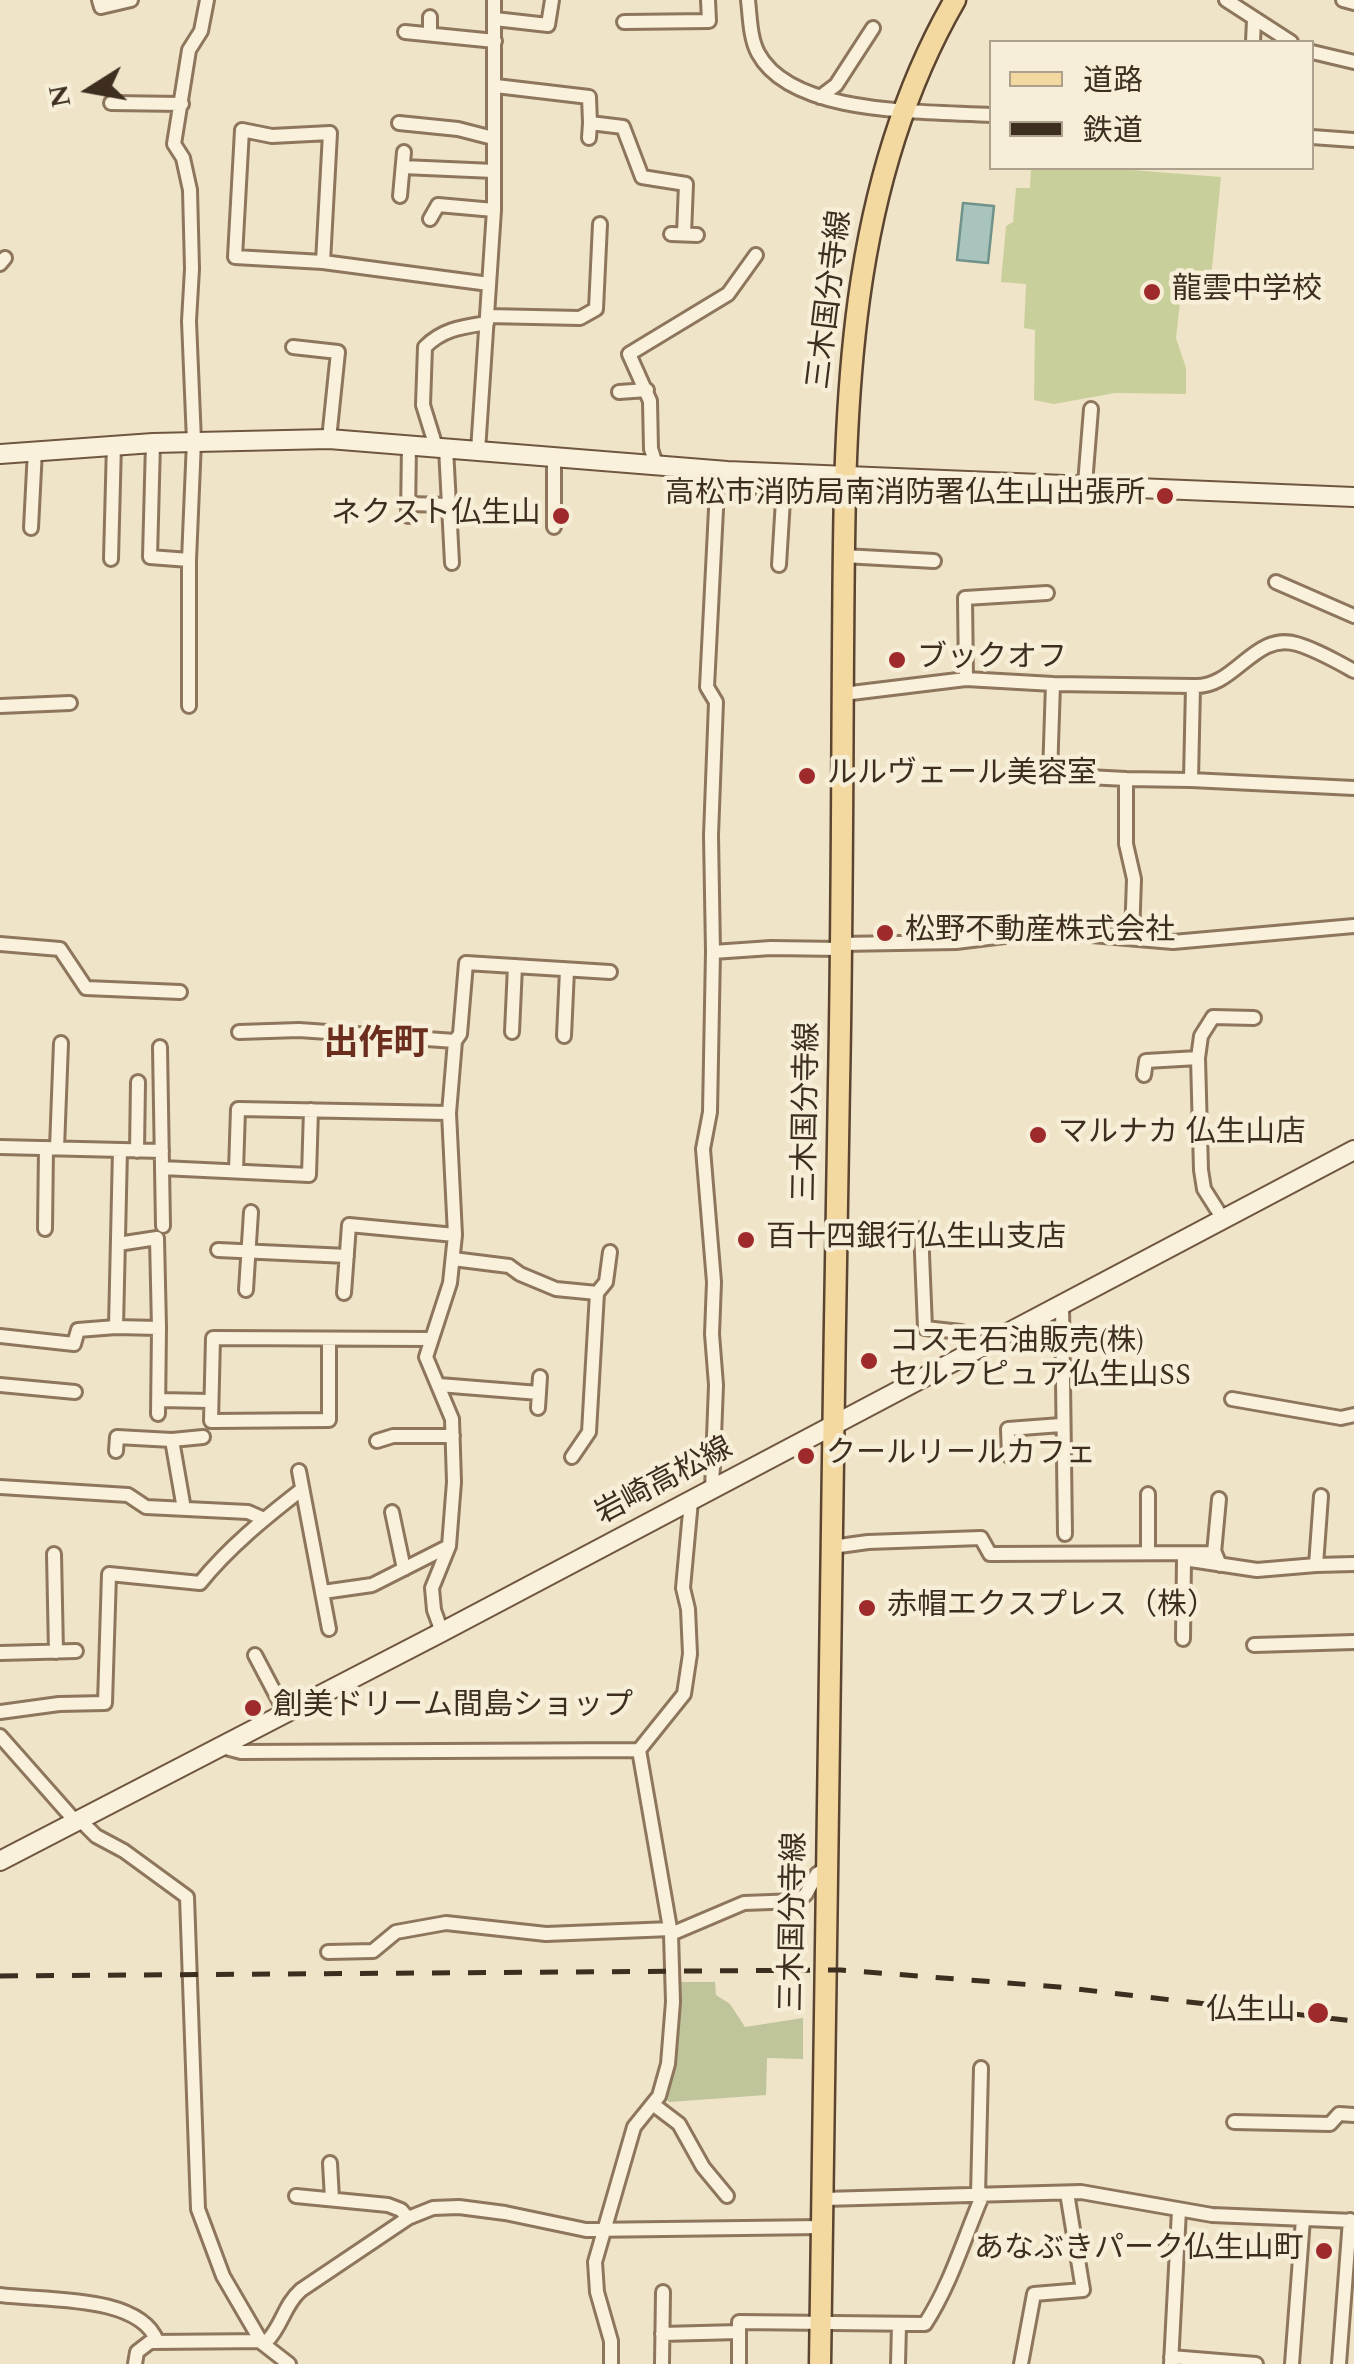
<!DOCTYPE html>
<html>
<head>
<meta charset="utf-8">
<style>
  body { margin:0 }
  #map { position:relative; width:1354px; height:2364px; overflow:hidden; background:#f0e4c8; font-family:Spectral,"Noto Sans JP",serif }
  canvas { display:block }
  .legend { position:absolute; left:989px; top:40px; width:325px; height:130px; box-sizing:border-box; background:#f7eed8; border:2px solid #ada18e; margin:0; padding:12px 18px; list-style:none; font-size:30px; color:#3d2e20 }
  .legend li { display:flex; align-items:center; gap:20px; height:50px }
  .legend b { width:50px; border:2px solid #ada18e }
  .north { position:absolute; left:40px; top:40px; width:100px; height:100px; -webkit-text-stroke:8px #f7eed8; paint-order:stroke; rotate:259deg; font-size:28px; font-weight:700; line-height:40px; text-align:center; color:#3d2e20 }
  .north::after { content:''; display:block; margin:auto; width:35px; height:45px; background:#3d2e20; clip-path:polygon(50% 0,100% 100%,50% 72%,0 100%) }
</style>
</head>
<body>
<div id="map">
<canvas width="1354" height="2364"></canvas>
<ul class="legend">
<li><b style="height:12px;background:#f3d9a0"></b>道路</li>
<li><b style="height:12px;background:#3d2e20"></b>鉄道</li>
</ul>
<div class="north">N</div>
</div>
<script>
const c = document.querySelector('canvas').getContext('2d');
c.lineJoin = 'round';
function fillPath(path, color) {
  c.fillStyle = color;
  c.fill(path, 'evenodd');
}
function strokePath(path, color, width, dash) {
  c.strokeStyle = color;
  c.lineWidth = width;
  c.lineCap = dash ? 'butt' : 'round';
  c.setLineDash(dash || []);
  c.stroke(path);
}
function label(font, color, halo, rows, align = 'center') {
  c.font = font + ' Spectral,"Noto Sans JP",serif';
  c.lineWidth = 9;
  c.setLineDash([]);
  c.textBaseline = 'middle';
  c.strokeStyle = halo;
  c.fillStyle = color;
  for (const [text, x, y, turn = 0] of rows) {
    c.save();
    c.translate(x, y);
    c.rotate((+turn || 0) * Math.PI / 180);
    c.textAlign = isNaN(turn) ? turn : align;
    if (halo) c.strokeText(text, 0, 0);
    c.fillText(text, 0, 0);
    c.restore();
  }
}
const green = new Path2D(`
  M1031,168H1107L1221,177L1210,288L1182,285L1176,338L1186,368V394L1115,393L1054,404L1034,400L1035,330L1024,328L1026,284L1001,282L1006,226L1013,222L1016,188H1030Z`);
const cemetery = new Path2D(`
  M675,1982H715L716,1995L730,2004L745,2027L803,2018V2059L767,2058L766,2095L669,2102L662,2095Z`);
const water = new Path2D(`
  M963,203L994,206L988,263L957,260Z`);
const street = new Path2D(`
  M99,0L101,7L131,0
  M748,0C750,17 750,38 758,53C792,117 929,111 992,115
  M1226,0L1291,42
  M1343,0L1354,3
  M430,17V33
  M495,19L548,25L552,0
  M624,22L709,21L708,0
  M405,32L495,41
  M1253,42L1254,20
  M1312,52L1354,62
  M496,86L589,97L590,123L623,127L642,177L686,184L684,234
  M820,97L836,85L873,28
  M111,103L182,104
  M399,123L458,129L493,138
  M1312,137L1354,140
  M589,138L590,123
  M403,167L494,171
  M400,196L404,152
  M430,219L438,205L494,210
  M671,234L697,235
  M323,262L330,133L272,136L242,130L235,257L323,262L489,284
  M0,264L5,258
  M487,316L580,318L596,309L600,224
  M293,347L338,352L329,439
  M619,392L647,390
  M153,443L150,557L189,560
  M436,447L423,405L425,347C443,329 462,327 487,323
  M446,448L452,563
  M478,451L494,210V0
  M554,458V527
  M657,467L651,449L650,401L629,354L728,294L756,255
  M718,470L707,687L716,702L711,835L713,952L771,948L841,949
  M733,474L783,500L779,565
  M1085,484L1091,409
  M408,504L449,505
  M408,516L409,445
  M31,528L35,450
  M844,556L934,561
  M111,559L114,444
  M1276,582L1354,616
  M966,679L1053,684L1050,775L1126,779V844L1134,879L1132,937
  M1053,684L1193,686L1191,780L1126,779
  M1193,686C1235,689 1254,631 1297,644C1317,650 1336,661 1354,671
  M843,694L966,679L965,598L1047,593
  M0,706L70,703
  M189,706V560L194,441L189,321L192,269L190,190L183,158L174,144L189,50L201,31L207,0
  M1191,780L1354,788
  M0,944L60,949L86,988L180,992
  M841,944L956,942L1045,931L1173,942L1354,926
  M239,1032L299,1030L455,1041L449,1113L455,1235L450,1283L426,1357L452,1419L454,1482L449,1546L432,1588L434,1610L442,1632
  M512,1032L515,966
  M564,1036L567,970
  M455,1041L460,1034L466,963L610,972
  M160,1047L163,1226
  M1144,1075L1146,1061L1198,1058
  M0,1147L162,1151
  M57,1148L61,1043
  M137,1151L138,1082
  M162,1168L309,1175L311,1110
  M236,1171L238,1109L449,1113
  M1223,1219L1204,1189L1201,1170L1198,1058L1201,1036L1213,1017L1254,1018
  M45,1229L46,1148
  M921,1229L925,1328L961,1332L973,1352
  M118,1244L157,1238L159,1328L116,1327L120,1150
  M218,1250L347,1256
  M453,1259L509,1266L520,1274L556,1289L597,1293
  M246,1290L251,1212
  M344,1293L349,1225L455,1235
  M1062,1304L1065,1534
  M0,1336L74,1344L78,1330L116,1327
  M329,1339V1420L211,1421L213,1338L431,1339
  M0,1385L75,1392
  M439,1385L539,1393
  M1232,1399L1341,1418L1354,1415
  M159,1400L210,1401
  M538,1408L540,1377
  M158,1414L159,1328
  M172,1440L184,1509
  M377,1441L393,1436H453
  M116,1451L117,1437L172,1440L203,1437
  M1009,1456L1008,1429L1061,1425
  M572,1457L589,1432L597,1293L606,1282L610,1252
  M299,1471L329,1629
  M0,1487L128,1495L146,1507L248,1512L264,1519
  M712,1490L716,1385L712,1334L714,1282L703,1149L710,1112L713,952
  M1148,1494V1552
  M1321,1496L1316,1565L1354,1564
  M392,1512L404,1569
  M832,1547L868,1542L981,1538L990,1554L1215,1553L1220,1565
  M1214,1553L1219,1499
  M54,1554L56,1652
  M323,1592L372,1585L449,1546
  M1183,1639L1184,1559L1257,1570L1316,1565
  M1254,1645L1354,1642
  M0,1653L76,1651
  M255,1655L285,1712
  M0,1712L59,1704L105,1703L109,1574L200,1583C229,1547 265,1518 301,1490
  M0,1736L76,1822
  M218,1746L241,1752L639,1750
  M80,1820L96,1836L124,1851L187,1897L198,2209L223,2276L262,2343L289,2364
  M671,1934L744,1903L798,1901L806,1894L817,1874L827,1868
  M328,1952L373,1951L396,1932L446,1923L546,1934L671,1929
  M654,2105L679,2124L703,2167L727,2196
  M1234,2122L1330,2124L1339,2114L1354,2115
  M330,2163L332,2199
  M978,2195L981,2068
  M296,2196L388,2205L401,2210L408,2218
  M823,2199L1081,2192L1212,2215L1354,2221
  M0,2295C43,2301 139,2294 157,2341
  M662,2334L739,2332
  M1171,2357L1256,2364
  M135,2364L137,2352L150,2342L267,2341C282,2326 284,2305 301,2290L408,2218L433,2208L459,2207L505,2213L586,2230L822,2227
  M611,2364V2341L597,2292L595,2262L634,2127L659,2096L668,2064L673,2002L671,1934L639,1750L684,1694L690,1654L688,1609L683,1588L691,1501
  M662,2364L663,2292
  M739,2364V2322L925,2324C951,2284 964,2238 983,2194
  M898,2364L899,2325
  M1021,2364L1034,2294L1083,2290L1067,2193
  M1171,2364L1179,2210
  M1292,2364L1303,2219
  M1339,2364L1350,2220`);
const secondary = new Path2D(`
  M0,454L153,443L329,439L727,471L1354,497
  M0,1861L442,1632L1354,1150`);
const primary = new Path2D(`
  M820,2364C824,1937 832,1510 839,1083C842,940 842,796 843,652C845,429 840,199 955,0`);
const rail = new Path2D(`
  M0,1976L841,1970L1059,1987L1354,2021`);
const markers = [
  [1152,292,10,"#9e2a2b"],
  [1165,496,10,"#9e2a2b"],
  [561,516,10,"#9e2a2b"],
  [897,660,10,"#9e2a2b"],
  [807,776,10,"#9e2a2b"],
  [885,933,10,"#9e2a2b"],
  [1038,1135,10,"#9e2a2b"],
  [746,1240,10,"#9e2a2b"],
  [869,1361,10,"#9e2a2b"],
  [806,1456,10,"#9e2a2b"],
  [867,1608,10,"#9e2a2b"],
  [253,1708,10,"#9e2a2b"],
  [1318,2013,12,"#9e2a2b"],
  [1324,2251,10,"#9e2a2b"]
];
const poiNames = [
  ["龍雲中学校",1172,292],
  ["高松市消防局南消防署仏生山出張所",1145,496,"right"],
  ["ネクスト仏生山",541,516,"right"],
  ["ブックオフ",917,660],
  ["ルルヴェール美容室",827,776],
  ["松野不動産株式会社",905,933],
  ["マルナカ 仏生山店",1058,1135],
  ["百十四銀行仏生山支店",766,1240],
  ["コスモ石油販売(株)",889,1344],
  ["セルフピュア仏生山SS",889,1378],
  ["クールリールカフェ",826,1456],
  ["赤帽エクスプレス（株）",887,1608],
  ["創美ドリーム間島ショップ",273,1708],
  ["仏生山",1296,2013,"right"],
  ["あなぶきパーク仏生山町",1304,2251,"right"]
];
const streetNames = [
  ["三木国分寺線",832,300,-83],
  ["三木国分寺線",809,1112,-89],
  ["岩崎高松線",665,1483,-28],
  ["三木国分寺線",796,1922,-89]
];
const quarterNames = [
  ["出作町",376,1047]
];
fillPath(green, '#c9cf9b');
fillPath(cemetery, '#bfc49a');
fillPath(water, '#a9c4bc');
strokePath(water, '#6f938a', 2.5);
strokePath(street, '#8d765c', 18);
strokePath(secondary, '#6f573f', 22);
strokePath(primary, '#5b4430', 25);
strokePath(street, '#faf1dc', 12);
strokePath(secondary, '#faf1dc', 18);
strokePath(primary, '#f3d9a0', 20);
strokePath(rail, '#3d2e20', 5, [18, 18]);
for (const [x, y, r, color] of markers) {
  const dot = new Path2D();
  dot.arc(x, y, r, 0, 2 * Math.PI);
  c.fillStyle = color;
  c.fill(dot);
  strokePath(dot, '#f7eed8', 4);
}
label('30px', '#3d2e20', '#f7eed8', poiNames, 'left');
label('30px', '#3d2e20', '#f7eed8', streetNames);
label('bold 35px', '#6b2e1e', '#f7eed8', quarterNames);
</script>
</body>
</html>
